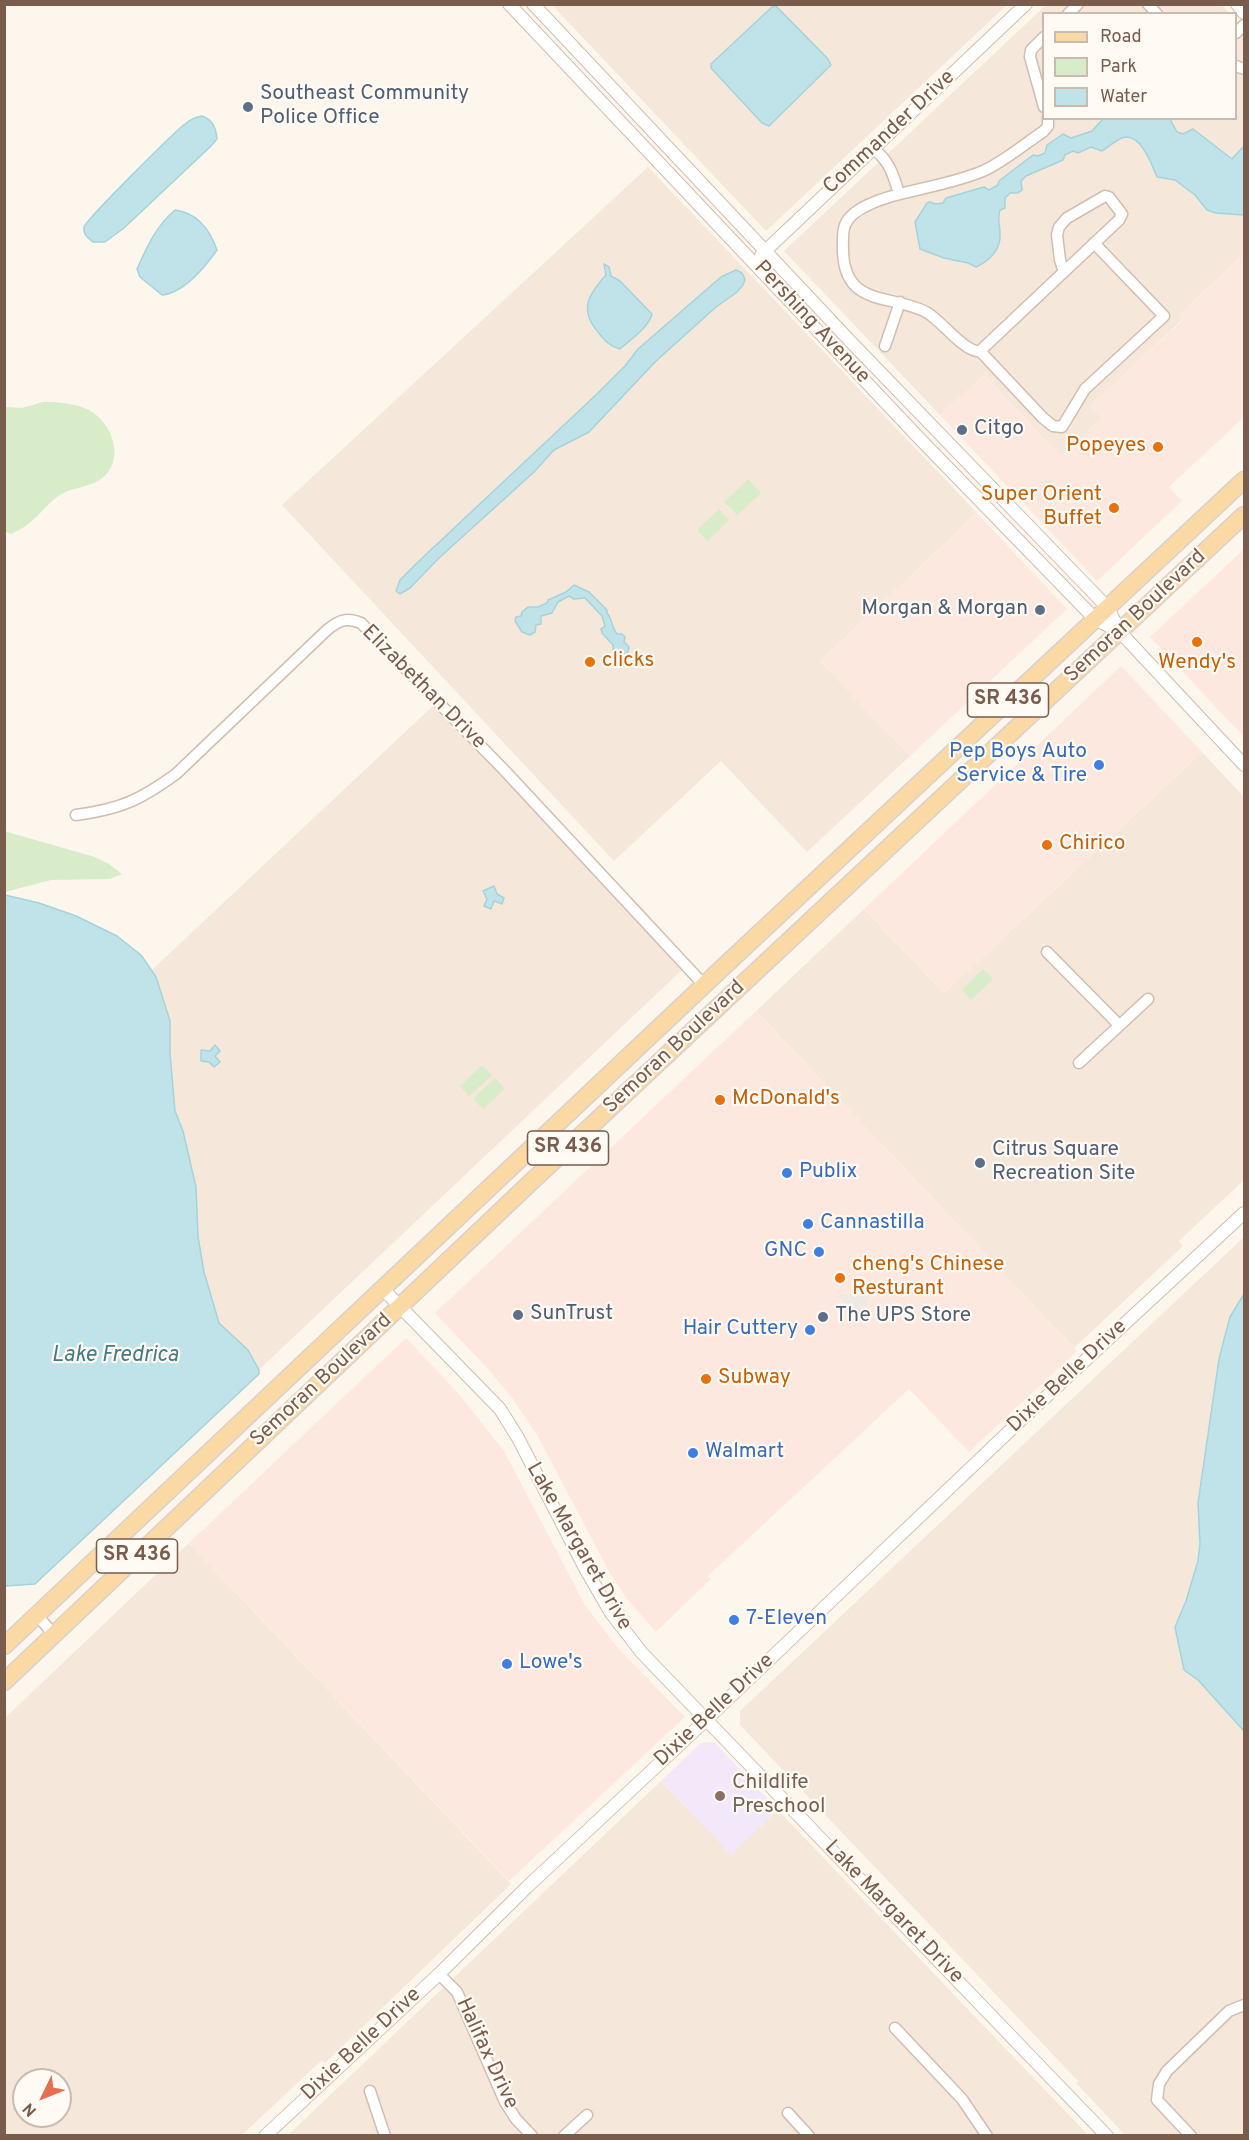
<!DOCTYPE html>
<html>
<head>
<meta charset="utf-8">
<style>
  body { margin:0 }
  #map { position:relative; width:1249px; height:2140px; overflow:hidden; background:#fdf6ec; font-family:Overpass,sans-serif }
  canvas { display:block }
  .frame { position:absolute; inset:0; border:6px solid #7a5c4d; pointer-events:none }
  .legend { position:absolute; left:1042px; top:12px; width:195px; height:108px; box-sizing:border-box; background:#fffaf3; border:2px solid #cabbb1; margin:0; padding:8px 10px; list-style:none; font-size:18px; color:#7a5c4d }
  .legend li { display:flex; align-items:center; gap:12px; height:30px }
  .legend b { width:30px; border:2px solid #cabbb1 }
  .north { position:absolute; left:12px; top:2068px; width:60px; height:60px; box-sizing:border-box; background:#fffaf3; border:2px solid #cabbb1; border-radius:50%; rotate:227deg; font-size:16px; font-weight:700; line-height:24px; text-align:center; color:#7a5c4d }
  .north::after { content:''; display:block; margin:auto; width:21px; height:27px; background:#e76f51; clip-path:polygon(50% 0,100% 100%,50% 72%,0 100%) }
</style>
</head>
<body>
<div id="map">
<canvas width="1249" height="2140"></canvas>
<div class="frame"></div>
<ul class="legend">
<li><b style="height:8px;background:#fbd9a5"></b>Road</li>
<li><b style="height:16px;background:#d8ecc9"></b>Park</li>
<li><b style="height:16px;background:#bfe3e8"></b>Water</li>
</ul>
<div class="north">N</div>
</div>
<script>
const c = document.querySelector('canvas').getContext('2d');
c.lineJoin = 'round';
function fillPath(path, color) {
  c.fillStyle = color;
  c.fill(path, 'evenodd');
}
function strokePath(path, color, width, dash) {
  c.strokeStyle = color;
  c.lineWidth = width;
  c.lineCap = dash ? 'butt' : 'round';
  c.setLineDash(dash || []);
  c.stroke(path);
}
function label(font, color, halo, rows, align = 'center') {
  c.font = font + ' Overpass,sans-serif';
  c.lineWidth = 4.5;
  c.setLineDash([]);
  c.textBaseline = 'middle';
  c.strokeStyle = halo;
  c.fillStyle = color;
  for (const [text, x, y, turn = 0] of rows) {
    c.save();
    c.translate(x, y);
    c.rotate((+turn || 0) * Math.PI / 180);
    c.textAlign = isNaN(turn) ? turn : align;
    if (halo) c.strokeText(text, 0, 0);
    c.fillText(text, 0, 0);
    c.restore();
  }
}
const residential = new Path2D(`
  M1221,4L1229,13L1044,14V118H1236V20L1244,30V254L1179,315L1183,319L1091,406L1102,418L1061,457L984,375L940,415L784,251L1046,5Z
  M552,5H1007L766,231Z
  M648,167L977,513L820,661L910,756L807,852L721,761L614,861L282,505Z
  M436,703L684,968L135,1487L72,1045Z
  M1202,752L1244,797V1180L1179,1241L1183,1246L1074,1348L756,1011L864,909L944,993Z
  M1244,1237V2135H1125L1076,2083L1078,2081L740,1725V1711Z
  M189,1543L511,1884L325,2063L322,2060L242,2135H5V1718ZM24,2080H60V2116H24Z
  M661,1781L731,1854L778,1810L1088,2135L287,2136Z`);
const commercial = new Path2D(`
  M1244,254V417L1169,487L1182,501L1097,581L940,415L984,375L1061,457L1102,418L1090,406L1183,320L1179,315Z
  M977,513L1067,609L910,756L820,661Z
  M1244,549V737L1150,637Z
  M1121,666L1202,752L944,993L864,909Z
  M756,1011L1077,1351L969,1452L909,1389L708,1576L711,1579L656,1632L627,1599L611,1575L537,1435L513,1399L487,1368L435,1313Z
  M406,1338L459,1394L504,1451L585,1605L618,1648L685,1717L509,1881L189,1543Z`);
const industrial = new Path2D(`
  M836,1294L868,1295L867,1305L857,1315Z`);
const education = new Path2D(`
  M705,1742L714,1743L718,1746L778,1810L731,1855L661,1781L700,1744Z`);
const green = new Path2D(`
  M43,402C58,402 75,403 89,410C113,423 126,461 101,479C88,488 70,487 57,497C39,511 35,524 11,534L5,532V407L22,408Z
  M748,479L761,493L737,515L724,502Z
  M719,509L729,520L707,541L697,530Z
  M4,831L95,857L109,864L122,874L110,879L51,880L5,892Z
  M983,969L993,979L971,1000L962,990Z
  M482,1065L492,1075L469,1096L460,1086Z
  M495,1078L505,1089L483,1109L473,1099Z`);
const water = new Path2D(`
  M776,6L828,59L831,65L769,126L762,123L711,68V64L772,7Z
  M202,116C213,120 216,128 217,139L210,147L124,228L105,242H93C88,238 83,235 84,227C86,220 174,132 185,124C190,120 195,117 202,116Z
  M1103,119H1170L1177,132L1183,134L1193,129L1232,159L1243,147L1244,148V215L1216,213L1207,210L1195,195L1175,180L1157,177C1152,165 1140,131 1122,138C1115,141 1108,147 1102,151L1091,147L1078,153L1073,151L1065,155L1063,160L1026,176L1021,181L1022,190L1018,193H1010L1005,198V208L1000,210C997,219 1000,225 1000,234C1001,250 989,261 976,267L968,263L944,258L920,249L915,222L927,203L930,202L935,204L943,203L946,198L984,187L989,190L998,185L999,181L1033,155L1038,156L1045,153L1047,145L1063,134L1071,138L1092,131Z
  M175,210C198,213 210,230 217,250C205,267 184,293 162,295L140,277L137,269C147,247 156,226 175,210Z
  M604,264L609,267L611,276L620,281L652,314C649,327 630,340 620,349C609,346 605,341 598,332C579,310 588,295 606,275Z
  M736,270L742,273L745,279L743,285L736,293L716,307L655,362L589,432L554,450L534,472L439,558L410,588L400,594L396,591L400,580L419,561L597,394L625,366L638,349L721,277Z
  M574,585L589,592L607,610V613C613,620 611,627 617,634H622L625,637L624,642L629,647L628,652L623,657L618,658L613,653V645L602,633L601,629L605,626L602,616L585,598L574,599L569,596L558,602L552,613L541,616V624L536,625L535,632L530,635L522,632L515,621L516,617L521,616L522,612L528,607H538L547,603L548,600L566,592Z
  M494,886L497,894L504,898L502,904L494,901L491,909L484,906L487,899L483,891Z
  M5,895L39,903L76,916L117,936L141,955L156,977L170,1021V1053L175,1111L183,1131L196,1187L198,1237L204,1272L219,1323L248,1350L259,1370V1374L35,1584L5,1586Z
  M215,1045L220,1051L215,1056L220,1062L214,1067L209,1062L201,1061V1050L210,1051Z
  M1244,1294V1731L1198,1680L1184,1670L1175,1627L1186,1601L1198,1561L1200,1543L1198,1503L1219,1359L1230,1317Z`);
const minor = new Path2D(`
  M1148,4L1157,14
  M1068,14L1078,4
  M1236,33L1244,25
  M1044,37L1031,50L1030,57L1044,107
  M1236,66L1244,69
  M1048,118V126L1044,131C1026,143 1002,163 983,171C957,182 927,187 900,194C884,198 851,208 845,225C842,232 843,244 843,252C845,307 891,294 926,312C941,320 966,354 980,351L1043,418L1053,426L1062,427L1085,389L1164,316L1094,243
  M873,149C889,159 894,177 899,194
  M885,346L900,302
  M980,351L1119,220L1122,214L1109,197L1105,196L1067,218L1059,227L1057,235L1060,260L1064,272
  M76,815C121,809 140,800 176,774L327,630C339,620 347,617 361,623L506,772L704,985
  M1047,952L1119,1025
  M1079,1063L1148,999
  M37,1615L54,1635
  M439,1974L457,1992L505,2102L516,2119L532,2136
  M895,2028L962,2099L987,2136
  M370,2091L385,2136
  M788,2113L809,2136
  M564,2136L587,2115
  M1191,2136L1157,2100L1159,2084L1167,2071L1229,2011L1244,2005`);
const tertiary = new Path2D(`
  M509,4L919,438L1095,619L1120,632
  M533,4L850,341L1108,608L1120,632L1244,765
  M1237,4L1244,13
  M761,255L1026,4
  M383,1289L500,1409L518,1438L586,1570L611,1613L642,1653L1107,2136
  M265,2136L439,1974L527,1887L707,1719L1021,1420L1244,1213`);
const primary = new Path2D(`
  M4,1646L719,971L1244,480
  M4,1682L530,1183L1244,515`);
const markers = [
  [248,107,6,"#5c6f8a"],
  [962,430,6,"#5c6f8a"],
  [1158,447,6,"#e8710a"],
  [1114,508,6,"#e8710a"],
  [1040,610,6,"#5c6f8a"],
  [1197,642,6,"#e8710a"],
  [590,662,6,"#e8710a"],
  [1099,765,6,"#3f7fe0"],
  [1047,845,6,"#e8710a"],
  [720,1100,6,"#e8710a"],
  [980,1163,6,"#5c6f8a"],
  [787,1173,6,"#3f7fe0"],
  [808,1224,6,"#3f7fe0"],
  [819,1252,6,"#3f7fe0"],
  [840,1278,6,"#e8710a"],
  [518,1315,6,"#5c6f8a"],
  [823,1317,6,"#5c6f8a"],
  [810,1330,6,"#3f7fe0"],
  [706,1379,6,"#e8710a"],
  [693,1453,6,"#3f7fe0"],
  [734,1620,6,"#3f7fe0"],
  [507,1664,6,"#3f7fe0"],
  [720,1796,6,"#8d6e63"]
];
const shields = [
  [1008,700,81],
  [568,1148,81],
  [137,1556,81]
];
const shieldNames = [
  ["SR 436",1008,700],
  ["SR 436",568,1148],
  ["SR 436",137,1556]
];
const serviceNames = [
  ["Southeast Community",260,95],
  ["Police Office",260,119],
  ["Citgo",974,430],
  ["Morgan & Morgan",1028,610,"right"],
  ["Citrus Square",992,1151],
  ["Recreation Site",992,1175],
  ["SunTrust",530,1315],
  ["The UPS Store",835,1317]
];
const streetNames = [
  ["Commander Drive",890,133,-43],
  ["Pershing Avenue",811,323,47],
  ["Semoran Boulevard",1136,617,-43],
  ["Elizabethan Drive",423,688,45],
  ["Semoran Boulevard",675,1048,-43],
  ["Dixie Belle Drive",1068,1377,-43],
  ["Semoran Boulevard",322,1381,-43],
  ["Lake Margaret Drive",578,1547,60],
  ["Dixie Belle Drive",715,1711,-43],
  ["Lake Margaret Drive",893,1913,46],
  ["Dixie Belle Drive",362,2045,-43],
  ["Halifax Drive",486,2054,65]
];
const foodNames = [
  ["Popeyes",1146,447,"right"],
  ["Super Orient",1102,496,"right"],
  ["Buffet",1102,520,"right"],
  ["clicks",602,662],
  ["Wendy's",1197,664,"center"],
  ["Chirico",1059,845],
  ["McDonald's",732,1100],
  ["cheng's Chinese",852,1266],
  ["Resturant",852,1290],
  ["Subway",718,1379]
];
const shopNames = [
  ["Pep Boys Auto",1087,753,"right"],
  ["Service & Tire",1087,777,"right"],
  ["Publix",799,1173],
  ["Cannastilla",820,1224],
  ["GNC",807,1252,"right"],
  ["Hair Cuttery",798,1330,"right"],
  ["Walmart",705,1453],
  ["7-Eleven",746,1620],
  ["Lowe's",519,1664]
];
const educationNames = [
  ["Childlife",732,1784],
  ["Preschool",732,1808]
];
const waterNames = [
  ["Lake Fredrica",115,1357]
];
fillPath(residential, '#f5e8da');
fillPath(commercial, '#fde8e0');
fillPath(industrial, '#efe9e4');
fillPath(education, '#f3e8fa');
fillPath(green, '#d8ecc9');
fillPath(water, '#bfe3e8');
strokePath(water, '#a5d3da', 1.5);
strokePath(minor, '#d1beb0', 13);
strokePath(tertiary, '#d1beb0', 14);
strokePath(primary, '#dad1cd', 19);
strokePath(minor, '#fff', 10);
strokePath(tertiary, '#fff', 12);
strokePath(primary, '#fbd9a5', 16);
for (const [x, y, r, color] of markers) {
  const dot = new Path2D();
  dot.arc(x, y, r, 0, 2 * Math.PI);
  c.fillStyle = color;
  c.fill(dot);
  strokePath(dot, '#fffaf3', 2);
}
for (const [x, y, w] of shields) {
  const box = new Path2D();
  box.roundRect(x - w / 2, y - 17, w, 34, 4.5);
  c.fillStyle = '#fffaf3';
  c.fill(box);
  strokePath(box, '#7a5c4d', 1.5);
}
label('bold 20px', '#7a5c4d', null, shieldNames);
label('21px', '#4e5e75', '#fffaf3', serviceNames, 'left');
label('21px', '#7a5c4d', '#fffaf3', streetNames);
label('21px', '#c56008', '#fffaf3', foodNames, 'left');
label('21px', '#366cbe', '#fffaf3', shopNames, 'left');
label('21px', '#785e54', '#fffaf3', educationNames, 'left');
label('italic 22px', '#437c86', '#fffaf3', waterNames);
</script>
</body>
</html>
